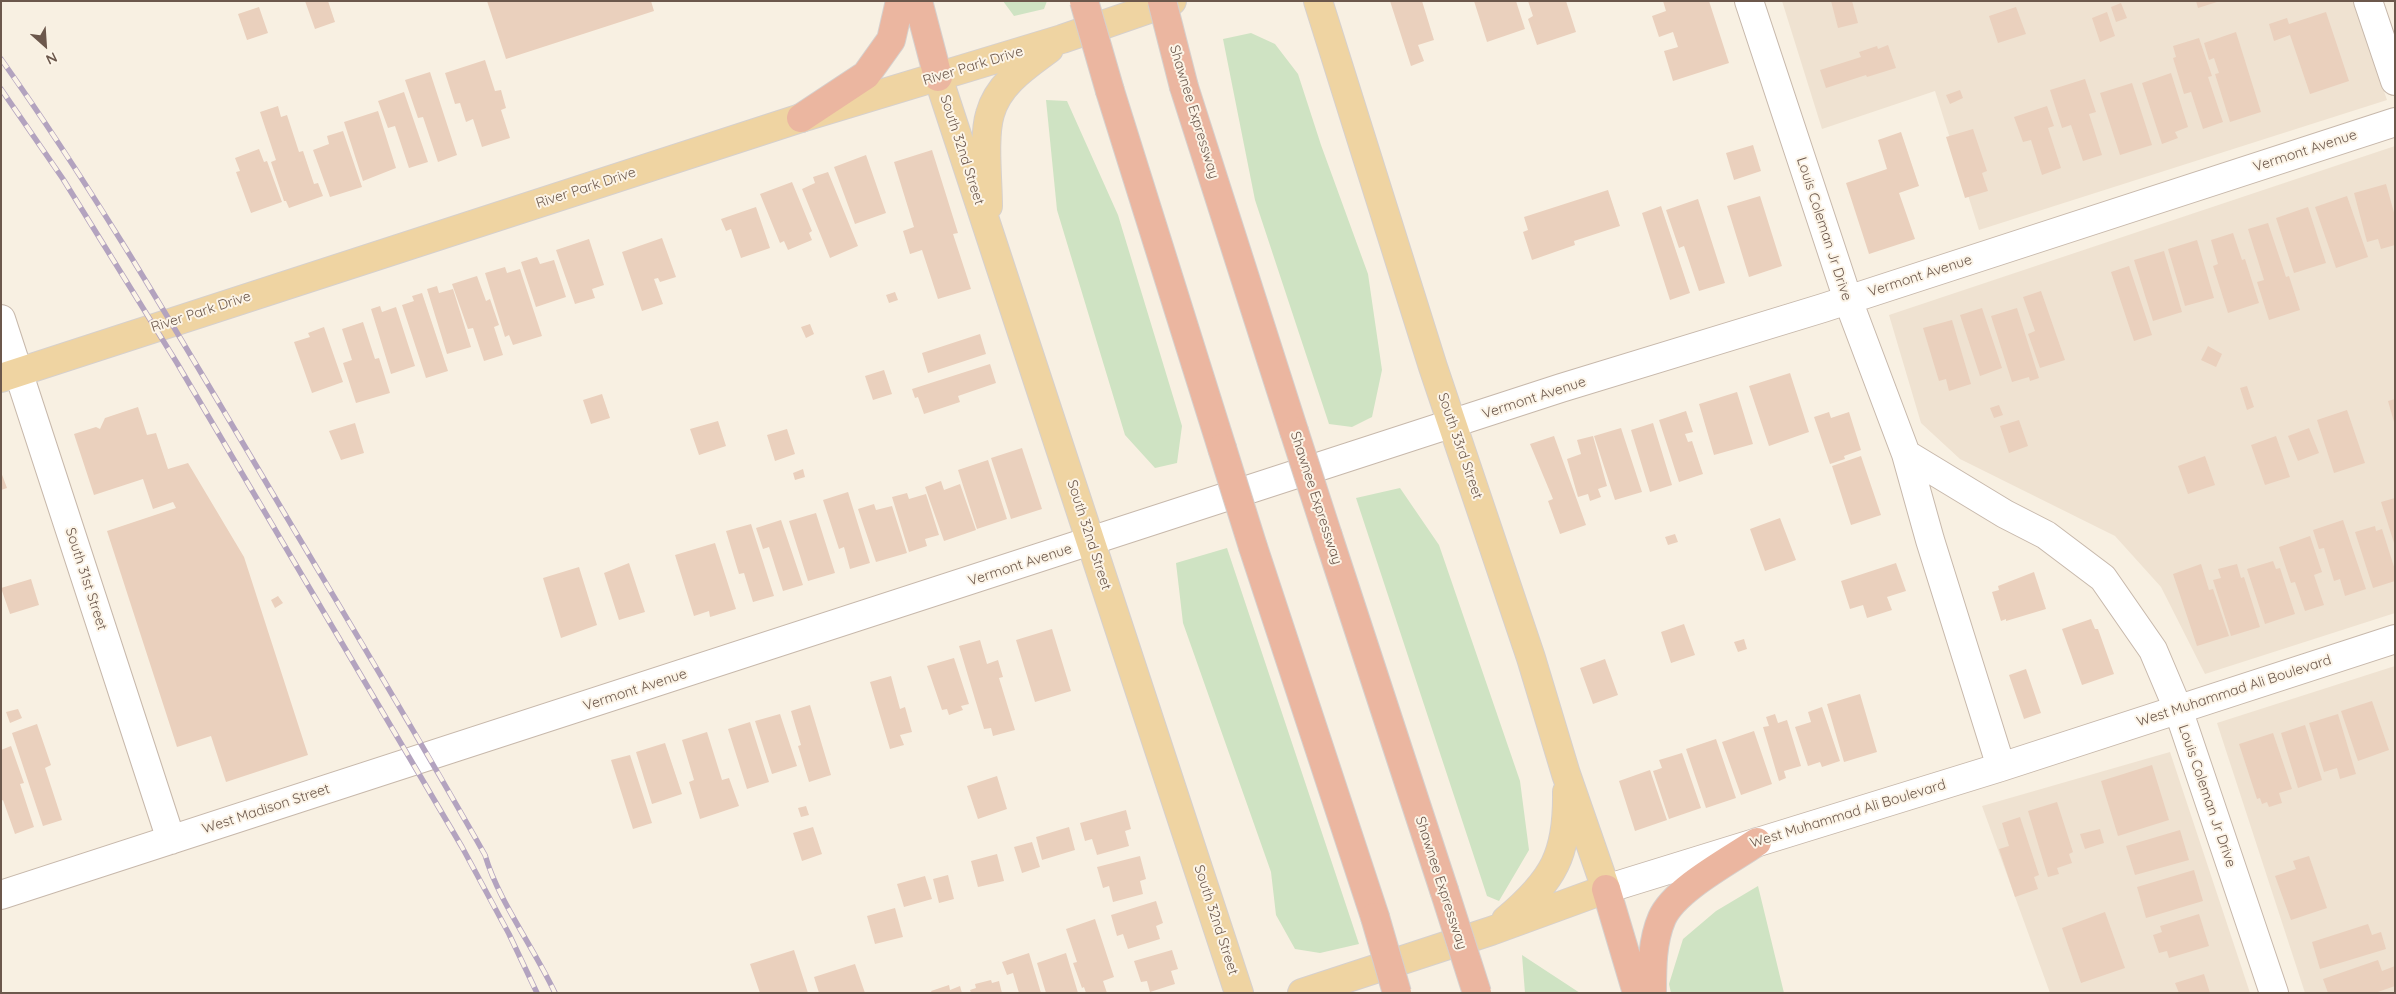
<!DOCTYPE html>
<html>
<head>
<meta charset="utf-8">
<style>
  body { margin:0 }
  #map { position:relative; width:2396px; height:994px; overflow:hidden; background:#f8f0e2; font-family:Quicksand,sans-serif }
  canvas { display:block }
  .frame { position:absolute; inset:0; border:2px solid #6c584c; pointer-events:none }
  .north { position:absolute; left:20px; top:20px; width:50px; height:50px; -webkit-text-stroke:4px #fcf4e7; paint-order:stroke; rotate:154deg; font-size:14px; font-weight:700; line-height:20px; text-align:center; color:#6c584c }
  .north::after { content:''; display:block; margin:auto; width:18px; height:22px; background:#6c584c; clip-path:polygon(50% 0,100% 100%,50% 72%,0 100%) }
</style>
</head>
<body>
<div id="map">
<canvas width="2396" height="994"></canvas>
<div class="frame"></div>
<div class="north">N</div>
</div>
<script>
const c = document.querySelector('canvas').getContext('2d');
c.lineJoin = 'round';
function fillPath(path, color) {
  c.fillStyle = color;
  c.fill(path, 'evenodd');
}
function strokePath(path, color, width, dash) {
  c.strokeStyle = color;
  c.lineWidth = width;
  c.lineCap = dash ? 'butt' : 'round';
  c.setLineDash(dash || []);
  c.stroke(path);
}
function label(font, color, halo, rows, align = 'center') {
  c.font = font + ' Quicksand,sans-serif';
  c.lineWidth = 4;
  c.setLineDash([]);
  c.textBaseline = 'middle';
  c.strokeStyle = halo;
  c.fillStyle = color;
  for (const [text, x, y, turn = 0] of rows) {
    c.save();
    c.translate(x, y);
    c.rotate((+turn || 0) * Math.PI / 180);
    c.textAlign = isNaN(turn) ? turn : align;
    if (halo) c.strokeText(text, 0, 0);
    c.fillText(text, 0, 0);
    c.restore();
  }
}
const residential = new Path2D(`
  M1782,1H2353L2387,100L1979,230L1935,91L1822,129Z
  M2395,146V613L2205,674L2161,587L2115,536L1960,459L1921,423L1889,315Z
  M2395,666V993H2305L2217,723Z
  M2170,752L2250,993H2050L1982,806Z`);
const green = new Path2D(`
  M1003,1H1047L1044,9L1014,16Z
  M1251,33L1275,44L1298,74L1321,145L1368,274L1382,370L1372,417L1352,427L1329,424L1255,200L1223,39Z
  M1046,100L1067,101L1118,215L1182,426L1177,463L1155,468L1125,435L1057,210Z
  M1400,488L1439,545L1520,781L1529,850L1499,901L1487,896L1356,498Z
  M1227,548L1359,944L1320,953L1295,949L1276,915L1271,872L1183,623L1176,563Z
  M1758,886L1784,993H1671L1669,984L1683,939L1716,911Z
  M1522,955L1580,993H1525Z`);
const building = new Path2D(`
  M305,1H328L335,22L315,29Z
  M487,1H651L654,11L506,59Z
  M1390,1H1422L1434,40L1418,45L1424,61L1411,66Z
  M1474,1H1516L1525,29L1487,42Z
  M1528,1H1566L1576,32L1537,45L1528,19L1533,16Z
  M1663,1H1709L1729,63L1673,81L1664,51L1678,47L1673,32L1659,37L1652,16L1666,11Z
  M1831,1H1852L1858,23L1838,28Z
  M2196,1H2217V2L2198,8Z
  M2121,3L2127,18L2116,22L2111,7Z
  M259,7L268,33L247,40L238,14Z
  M2016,7L2026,34L1998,43L1989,16Z
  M2107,12L2115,36L2100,42L2092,18Z
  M2326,12L2349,81L2310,94L2290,35L2274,41L2269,24L2287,18L2289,24Z
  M2236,32L2261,112L2230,122L2215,74L2219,73L2214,58L2209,60L2204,43Z
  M2199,38L2212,76L2208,77L2223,122L2203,129L2191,92L2184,94L2173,58L2176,57L2173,46Z
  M1888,45L1896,68L1867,77L1866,75L1826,88L1820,70L1861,57L1859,52L1877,46L1878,49Z
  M485,60L495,91L501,90L506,108L501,110L510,138L482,147L473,119L466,122L460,103L455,104L445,73Z
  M430,72L457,155L438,162L423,117L418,118L405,80Z
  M2171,73L2188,127L2175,132L2178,138L2162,144L2142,83Z
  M2085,79L2096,112L2089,114L2102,155L2083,161L2071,125L2062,128L2050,90Z
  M2132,83L2152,145L2120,155L2100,93Z
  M1960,90L1963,98L1950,104L1946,95Z
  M404,92L428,162L409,168L395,126L388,128L378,101Z
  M278,106L281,117L287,115L299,152L303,151L314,184L318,183L323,196L289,208L286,201H284L271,162L276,160L260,112Z
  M2047,106L2054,126L2048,128L2061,168L2042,175L2031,140L2023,142L2014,117Z
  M378,111L396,168L363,181L344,122Z
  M1973,129L1987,171L1982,173L1988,191L1965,198L1946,137Z
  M343,131L362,187L330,197L313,150L329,144L327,136Z
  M1901,132L1919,186L1899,193L1915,239L1869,254L1846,183L1887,169L1878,140Z
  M1753,145L1761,171L1734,180L1726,153Z
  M259,149L264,162L267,161L282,202L251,213L236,172L240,171L235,158Z
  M932,150L958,233L953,234L971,289L938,299L922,250L910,254L903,231L914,227L894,162Z
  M866,155L886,213L855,224L834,167Z
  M828,172L858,246L830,258L802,189L815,183L813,177Z
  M792,182L812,231L809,233L812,240L788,250L784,241L780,243L760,194Z
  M2386,184L2395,216V245L2381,249L2378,239L2367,242L2354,193Z
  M1608,190L1620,226L1574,241L1575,245L1532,260L1523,232L1528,230L1524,217Z
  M1760,196L1782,266L1749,277L1727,206Z
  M2347,196L2368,257L2336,268L2315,207Z
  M1698,199L1725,283L1699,291L1684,246L1679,248L1666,210Z
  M1661,206L1690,293L1670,300L1642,213Z
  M756,207L770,248L741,258L731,229L726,231L721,219Z
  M2308,207L2326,263L2294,273L2276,218Z
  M2268,223L2286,277L2289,276L2300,310L2269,320L2257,282L2264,280L2248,229Z
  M2233,233L2242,260L2245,259L2259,303L2228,313L2213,266L2218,264L2211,240Z
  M662,238L676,277L660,282L658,278L654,279L663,304L642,311L622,252Z
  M589,239L604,285L592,289L595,298L575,304L556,250Z
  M2197,240L2214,298L2185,306L2168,249Z
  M2164,251L2182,312L2153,321L2134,260Z
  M537,257L540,264L554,260L566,297L536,307L521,262Z
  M2129,266L2152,335L2134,341L2111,272Z
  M505,267L507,273L520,269L542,336L513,345L509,335L505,337L485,273Z
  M477,276L486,301L490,299L499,325L494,327L503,355L484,361L473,328L468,329L452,284Z
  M437,286L439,293L453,289L471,347L447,354L427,289Z
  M2041,291L2065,360L2040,368L2028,334L2035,331L2023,297Z
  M895,292L898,300L889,303L886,295Z
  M422,293L448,371L426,378L402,305L414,301L412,296Z
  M380,306L382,312L396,307L415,366L391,374L371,309Z
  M1982,308L2002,368L1980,376L1960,315Z
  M2017,308L2039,378L2030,381L2029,377L2012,382L1991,316Z
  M1952,320L1971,384L1949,391L1946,379L1939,381L1923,328Z
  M363,322L375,359L379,358L390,393L356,403L343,363L352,360L342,329Z
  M810,324L814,334L806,338L801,327Z
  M324,327L343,382L312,393L294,342L310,337L308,333Z
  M980,334L986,354L928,373L922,353Z
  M2208,346L2222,354L2216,367L2201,360Z
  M990,364L996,383L958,396L960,402L924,414L918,397L915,398L912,389Z
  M884,370L892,394L873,400L865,376Z
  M1790,373L1809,432L1769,446L1749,386Z
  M2247,386L2254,407L2247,410L2240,388Z
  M1737,392L1753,444L1714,455L1699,404Z
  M602,394L610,418L591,424L583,400Z
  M2395,399V422H2394L2388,401Z
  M1999,405L2003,415L1994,418L1990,408Z
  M138,407L147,435L156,433L168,469L188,463L244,557L308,755L226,782L211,736L177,747L107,531L176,508L173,502L153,509L143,479L94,495L74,434L96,427L100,429L105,418Z
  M2347,410L2365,463L2334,473L2317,420Z
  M1686,411L1693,432L1685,434L1688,442L1692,441L1703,474L1679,482L1659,420Z
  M1829,412L1831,418L1849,412L1861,450L1844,456L1845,459L1830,464L1814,417Z
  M2019,420L2028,446L2009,453L2000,426Z
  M718,421L726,446L699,455L690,429Z
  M355,423L364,453L341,460L329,431Z
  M1653,423L1672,485L1650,492L1631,430Z
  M1621,428L1642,492L1615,500L1594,436Z
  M2309,428L2319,453L2298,461L2288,436Z
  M787,429L795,454L775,461L767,435Z
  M1554,436L1586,525L1560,534L1548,501L1553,499L1530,444Z
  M1593,436L1607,486L1598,489L1601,497L1590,501L1588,494L1578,497L1567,459L1581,454L1577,440Z
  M2276,436L2290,477L2265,485L2251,445Z
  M1022,448L1042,509L1011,519L991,458Z
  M1861,456L1881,515L1851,525L1832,466Z
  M2205,456L2215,485L2188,494L2178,466Z
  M988,460L1007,519L977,529L958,470Z
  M803,469L805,477L795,480L793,473Z
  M1,472L7,488L1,490Z
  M941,481L944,490L960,484L976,530L944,541L925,487Z
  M848,492L870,563L850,569L844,547L839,549L823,500Z
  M907,493L909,499L926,494L939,535L925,539L927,546L909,552L892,497Z
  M2395,498V542L2394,543L2381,502Z
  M874,504L876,510L892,506L907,553L876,562L858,509Z
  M816,513L835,573L808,581L789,521Z
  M1780,518L1796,560L1765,571L1750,529Z
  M781,520L803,585L783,591L769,547L763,549L756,528Z
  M2343,520L2366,589L2345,596L2340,579L2334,581L2324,548L2319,549L2313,530Z
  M751,524L774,596L753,602L744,573L739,574L726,531Z
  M2375,526L2376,531L2382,529L2395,570V581L2373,588L2355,532Z
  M1675,534L1678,542L1668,545L1665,537Z
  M2310,536L2322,572L2314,575L2324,605L2305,611L2295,582L2291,583L2279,547Z
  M715,543L736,609L710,617L709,611L694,616L675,555Z
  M2273,561L2276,569L2280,568L2295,614L2265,624L2247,569Z
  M629,563L645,612L619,620L604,573Z
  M1896,563L1906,591L1887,597L1892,610L1867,618L1863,605L1850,609L1841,581Z
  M2201,564L2209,590L2213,589L2229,636L2197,646L2173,574Z
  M2237,564L2241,578L2244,577L2260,627L2231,636L2213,580L2221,578L2218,569Z
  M579,567L597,625L561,638L543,578Z
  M2034,572L2046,609L2006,621V619L2001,621L1992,592L1999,590L1998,586Z
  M31,579L39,605L10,614L1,588Z
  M278,596L283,603L275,608L271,600Z
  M2091,619L2095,629H2098L2114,674L2082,685L2062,629Z
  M1684,624L1695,655L1671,663L1661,632Z
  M1052,629L1071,691L1035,702L1016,640Z
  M1744,639L1747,649L1738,652L1734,642Z
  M980,640L987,664L998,660L1003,677L999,678L1015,730L993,736L991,728L984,729L959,646Z
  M954,658L969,704L961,706L963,710L949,715L947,709L942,710L927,666Z
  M1605,659L1618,695L1593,704L1580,668Z
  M2026,669L2041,713L2024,719L2009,675Z
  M891,676L900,709L905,707L912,732L900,735L904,745L890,749L870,682Z
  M1860,694L1877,752L1844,762L1827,704Z
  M2372,701L2389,750L2358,761L2341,711Z
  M810,705L831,775L809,782L798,746L801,745L791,711Z
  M1822,707L1840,761L1822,767L1820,762L1808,766L1795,727L1811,722L1808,712Z
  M18,709L22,718L10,723L6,712Z
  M780,714L797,766L772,774L755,721Z
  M1775,714L1778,723L1787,720L1801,766L1784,771L1786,778L1779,781L1763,727L1769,726L1766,717Z
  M2338,714L2356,774L2340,779L2337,768L2324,772L2309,723Z
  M750,722L769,782L747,789L728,729Z
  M37,724L51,765L45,768L62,820L43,826L12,733Z
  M2305,725L2322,780L2298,788L2281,733Z
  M1754,731L1772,784L1741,795L1722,742Z
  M707,732L722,780L729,778L739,806L700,819L689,782L694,780L682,740Z
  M2273,733L2292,789L2279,793L2282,803L2269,807L2267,802L2262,804L2260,798L2257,799L2239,744Z
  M1716,739L1736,798L1706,808L1686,749Z
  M665,743L682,794L652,804L636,752Z
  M11,746L24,783L20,784L34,827L15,834L3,800L1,801V750Z
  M1682,753L1701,808L1669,819L1653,771L1662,768L1659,760Z
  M630,755L652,823L633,829L611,760Z
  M2152,765L2169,820L2118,836L2101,781Z
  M1650,770L1667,820L1635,831L1619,781Z
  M997,776L1007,809L978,819L967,786Z
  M2057,802L2073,852L2069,854L2072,863L2057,868L2059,874L2048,877L2028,811Z
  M806,806L809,815L801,817L798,808Z
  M1126,810L1131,829L1125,831L1129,846L1097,855L1092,839L1085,841L1080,823Z
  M2020,817L2039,875L2034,877L2038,889L2015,897L1999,849L2009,846L2002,823Z
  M813,827L822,854L802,861L793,833Z
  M1069,827L1075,850L1042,860L1036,837Z
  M2100,829L2104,843L2085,849L2080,834Z
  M2180,830L2189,860L2135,875L2126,846Z
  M1032,842L1040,867L1022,873L1014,847Z
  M997,854L1004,881L978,887L971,861Z
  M1140,856L1146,879L1140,881L1143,894L1113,902L1109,886L1103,888L1097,867Z
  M2309,856L2327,908L2291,920L2275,876L2296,869L2293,861Z
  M2194,870L2203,901L2146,918L2137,887Z
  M948,875L954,899L939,903L933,879Z
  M925,876L932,899L904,907L897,884Z
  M1156,901L1163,923L1156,926L1160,939L1128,949L1123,934L1117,936L1111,915Z
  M895,908L903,937L875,944L867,916Z
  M2105,912L2125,968L2081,983L2062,928Z
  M2199,914L2209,946L2169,958L2167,951L2159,953L2153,935L2162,932L2160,926Z
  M1095,919L1114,977L1103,981L1107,993H1086L1084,987L1082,988L1073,963L1077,962L1066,929Z
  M2368,924L2372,935L2381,932L2386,949L2320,969L2312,942Z
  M794,950L808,993H760L750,964Z
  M1172,950L1178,969L1171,971L1175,984L1150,992L1147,981L1141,982L1134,961Z
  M1029,953L1041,993H1019L1013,973L1007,975L1002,962Z
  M1066,953L1078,993H1046L1037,963Z
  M2378,960L2382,971L2395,966V986L2375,993H2328L2323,979Z
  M855,964L865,993H819L814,977Z
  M2204,974L2210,993H2179L2175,983Z
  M991,980L992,983L999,981L1002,993H971L970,990L976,988L975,984Z
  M949,985L950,990L960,986L962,993H932L931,991Z`);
const minor = new Path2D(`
  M1749,1L1848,300L1906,454L2005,514L2046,535L2103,578L2153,650L2178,709L2274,993
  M2368,1L2395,81
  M1,319L171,840
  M1906,454L1930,540L2001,767
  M1606,889L2001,767L2395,639
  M1,895L1561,388L1823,308L2395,122`);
const major = new Path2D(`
  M938,77L1239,993
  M988,206C988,181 983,137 990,114C998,84 1026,66 1049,49
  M1,378L801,118L1062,39L1172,1
  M1506,920C1554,880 1568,854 1567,792
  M1302,993L1491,931L1606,889L1566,774L1531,658L1433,367L1318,1`);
const highway = new Path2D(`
  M918,1L938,77
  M1184,87L1294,431
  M1110,91L1222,448
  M801,118L866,75L891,40L900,1
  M1328,536L1444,890
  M1253,547L1375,917
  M1606,889L1637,993
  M1652,993C1652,968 1652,941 1662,918C1675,889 1731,860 1757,842`);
const rail = new Path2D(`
  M1,59C94,190 175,329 257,467C333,596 411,724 485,855C498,900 534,948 555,993
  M1,89L63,179L177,363L462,847L509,934L537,993`);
const highwayBridge = new Path2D(`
  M1084,1L1110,91
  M1162,1L1184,87
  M1294,431L1328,536
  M1222,448L1253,547
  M1444,890L1477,993
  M1375,917L1397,993`);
const streetNames = [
  ["River Park Drive",973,66,-17],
  ["Shawnee Expressway",1194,112,73],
  ["South 32nd Street",962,150,72],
  ["Vermont Avenue",2305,151,-18],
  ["River Park Drive",586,188,-18],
  ["Louis Coleman Jr Drive",1824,229,72],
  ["Vermont Avenue",1920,276,-18],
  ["River Park Drive",201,312,-18],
  ["Vermont Avenue",1534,398,-18],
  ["South 33rd Street",1460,446,71],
  ["Shawnee Expressway",1316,498,72],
  ["South 32nd Street",1089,535,72],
  ["Vermont Avenue",1020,565,-18],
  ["South 31st Street",86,579,72],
  ["Vermont Avenue",635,690,-18],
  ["West Muhammad Ali Boulevard",2234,691,-18],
  ["Louis Coleman Jr Drive",2207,796,71],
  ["West Madison Street",266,809,-18],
  ["West Muhammad Ali Boulevard",1848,814,-17],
  ["Shawnee Expressway",1441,883,72],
  ["South 32nd Street",1216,920,72]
];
fillPath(residential, '#efe2d1');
fillPath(green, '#cfe3c3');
fillPath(building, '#ead0bd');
strokePath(minor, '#c7b8ab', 30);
strokePath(major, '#d6d0cd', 30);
strokePath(highway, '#d6d0cd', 30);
strokePath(minor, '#fff', 28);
strokePath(major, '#efd4a2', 28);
strokePath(highway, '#ebb6a0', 28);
strokePath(rail, '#b3a3bf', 5.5);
strokePath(rail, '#fcf4e7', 4, [11]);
strokePath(highwayBridge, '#d6d0cd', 30, []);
strokePath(highwayBridge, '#ebb6a0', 28);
label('14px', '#6c584c', '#fcf4e7', streetNames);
</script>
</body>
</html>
